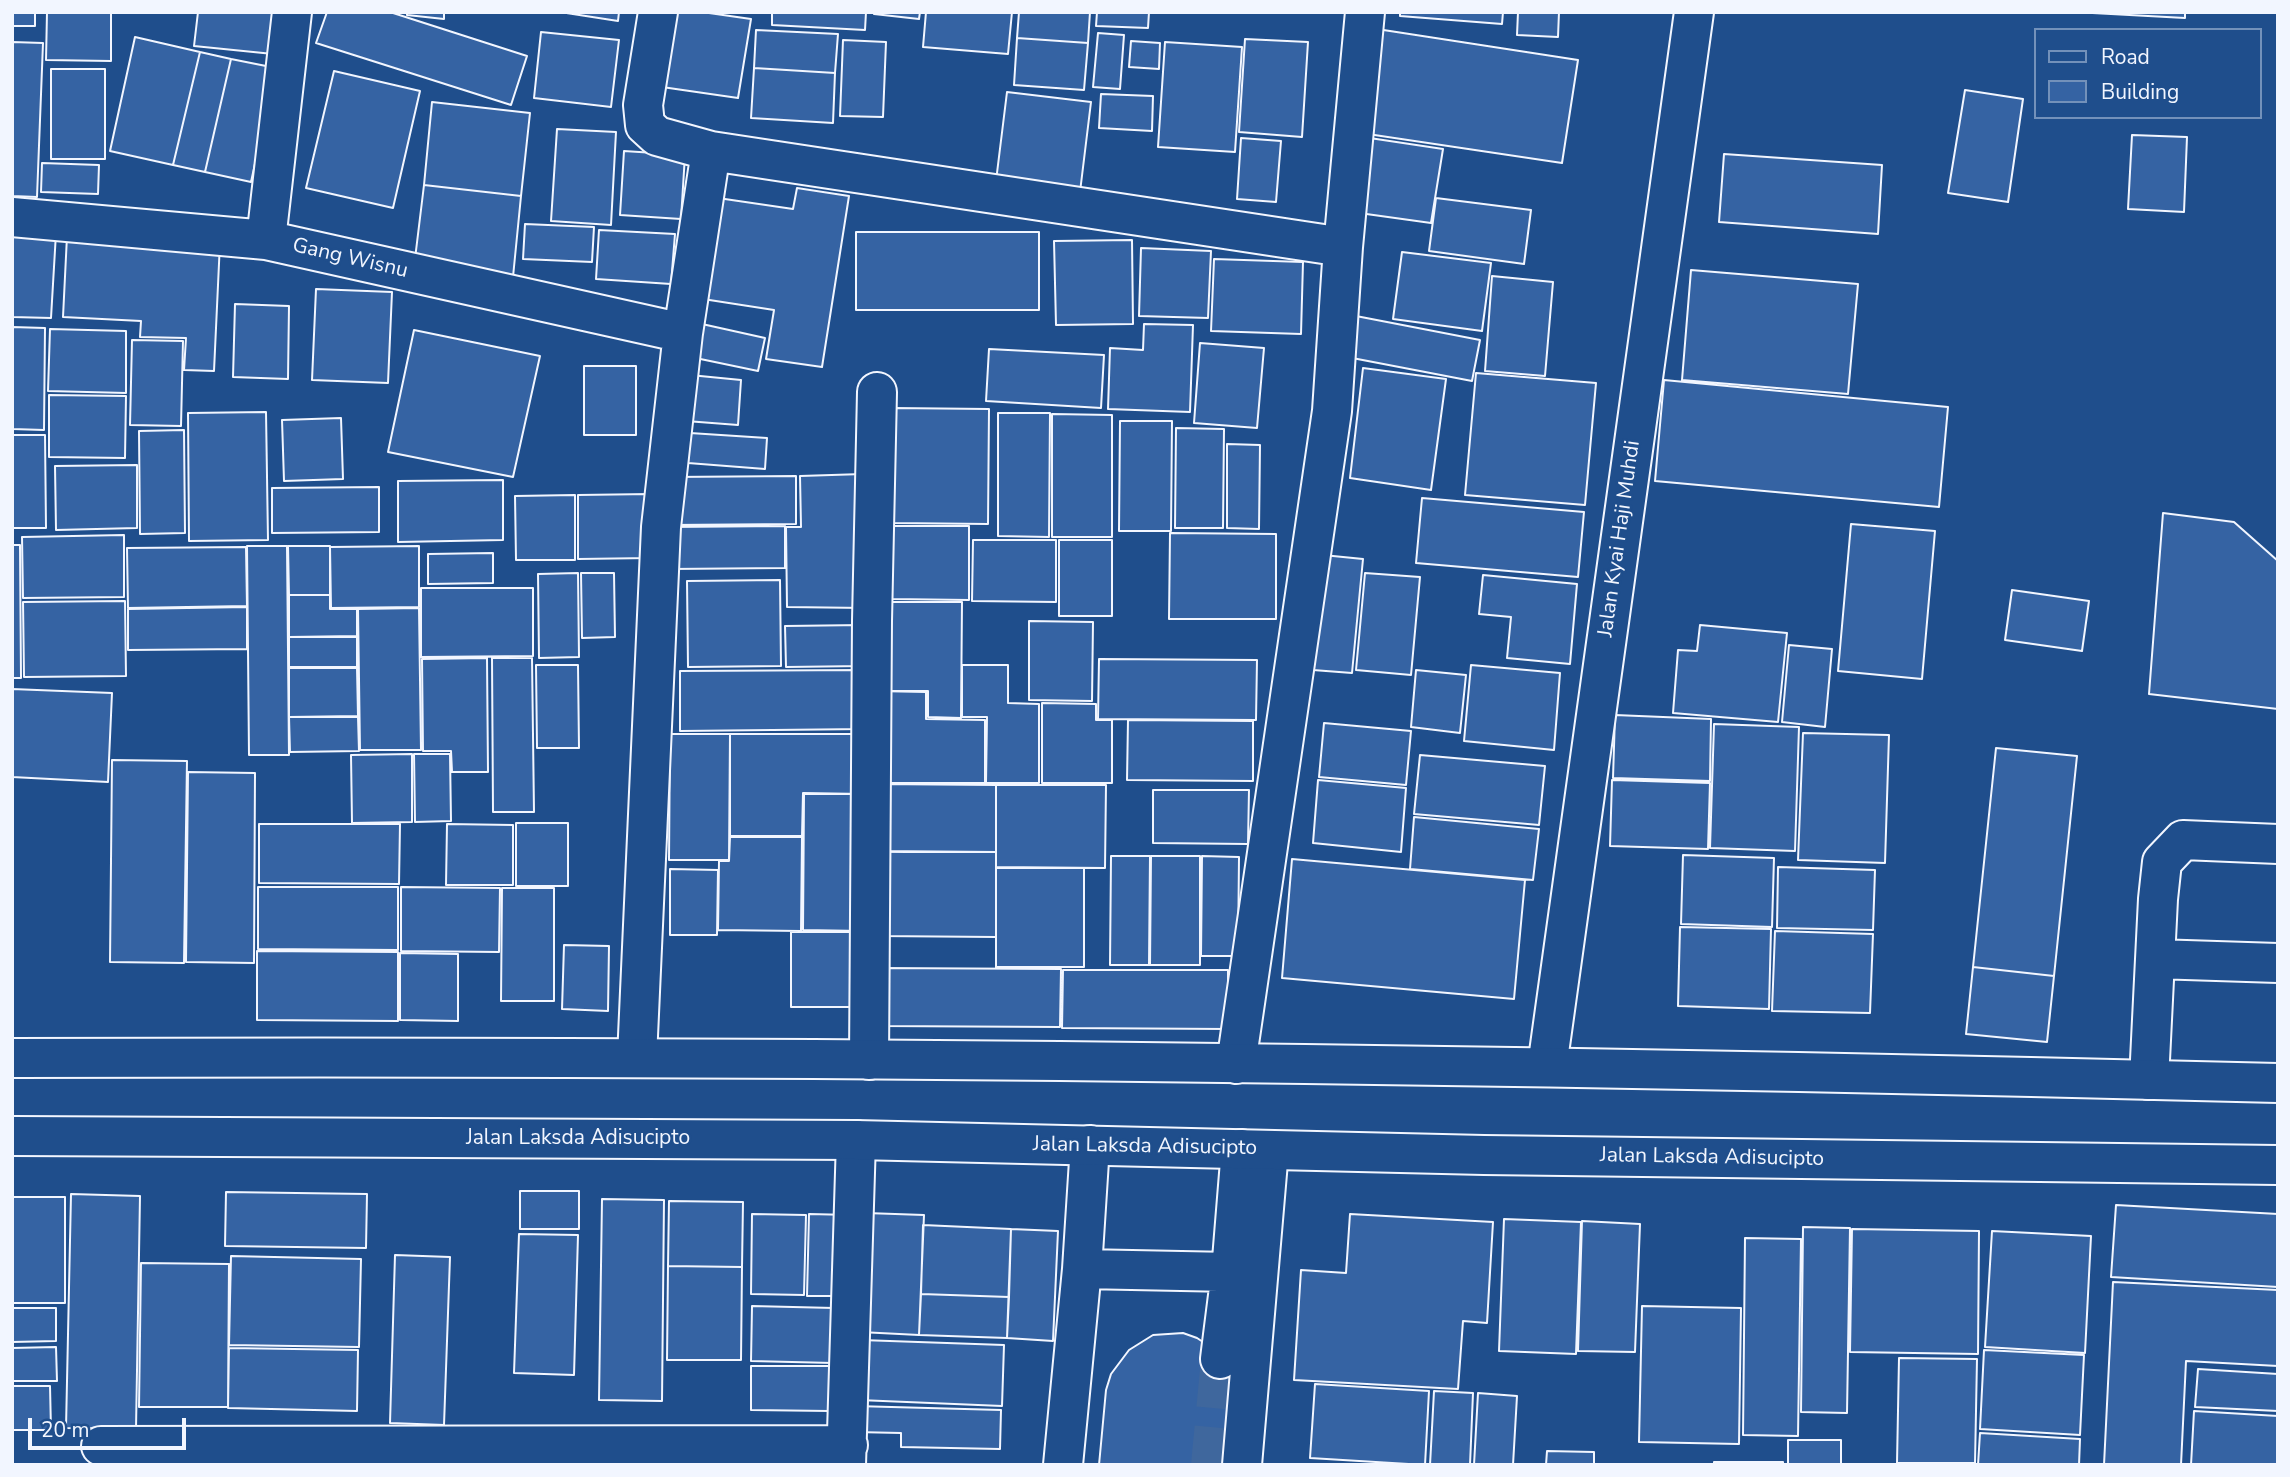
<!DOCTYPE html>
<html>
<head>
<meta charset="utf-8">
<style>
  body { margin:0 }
  #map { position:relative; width:2290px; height:1477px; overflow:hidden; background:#1f4e8c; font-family:"Nunito Sans",sans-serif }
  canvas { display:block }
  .frame { position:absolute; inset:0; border:14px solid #f2f6ff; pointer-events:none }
  .legend { position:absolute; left:2034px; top:28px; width:228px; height:91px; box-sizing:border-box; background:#1f4e8c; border:2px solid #7391ba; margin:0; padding:9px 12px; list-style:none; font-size:21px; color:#f2f6ff }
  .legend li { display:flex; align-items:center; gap:14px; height:35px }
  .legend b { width:35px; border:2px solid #7391ba }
  .scale { position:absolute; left:28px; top:1418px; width:158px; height:32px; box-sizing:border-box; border:4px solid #f2f6ff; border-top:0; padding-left:9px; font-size:21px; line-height:24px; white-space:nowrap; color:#f2f6ff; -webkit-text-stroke:5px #1f4e8c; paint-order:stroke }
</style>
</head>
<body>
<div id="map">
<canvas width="2290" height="1477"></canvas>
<div class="frame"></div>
<ul class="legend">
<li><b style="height:9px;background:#1f4e8c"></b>Road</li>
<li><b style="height:19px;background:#3563a3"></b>Building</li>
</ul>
<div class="scale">20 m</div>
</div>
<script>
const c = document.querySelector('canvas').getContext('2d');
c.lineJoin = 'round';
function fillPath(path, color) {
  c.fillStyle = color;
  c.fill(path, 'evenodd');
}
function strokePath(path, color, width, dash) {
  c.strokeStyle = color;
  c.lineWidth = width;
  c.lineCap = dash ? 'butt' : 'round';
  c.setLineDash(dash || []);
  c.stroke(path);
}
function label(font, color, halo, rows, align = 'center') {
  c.font = font + ' "Nunito Sans",sans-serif';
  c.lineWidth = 5;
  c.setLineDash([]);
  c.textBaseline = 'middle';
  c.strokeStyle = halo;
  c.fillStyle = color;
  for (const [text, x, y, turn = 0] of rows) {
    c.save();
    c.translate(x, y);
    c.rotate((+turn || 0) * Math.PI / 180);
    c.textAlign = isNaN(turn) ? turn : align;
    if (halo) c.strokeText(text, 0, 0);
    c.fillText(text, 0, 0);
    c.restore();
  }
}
const building = new Path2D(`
  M12,12H35V26H12Z
  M47,12H111V61L46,60Z
  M198,12H278L273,54L194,46Z
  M327,12H390L527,56L511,105L316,43Z
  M407,12H444V19L407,15Z
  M560,12H619L618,21Z
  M672,12H702L751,19L738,98L662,87Z
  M772,12H866L865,30L772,25Z
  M875,12H920L919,19L874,14Z
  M926,12H1012L1008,54L923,47Z
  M1019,12H1090L1088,43L1017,38Z
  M1097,12H1149L1148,28L1096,26Z
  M1400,12H1503L1502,24L1400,16Z
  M1518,12H1559L1558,37L1517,35Z
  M2074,12H2185V18Z
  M1377,29L1578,60L1562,163L1361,133Z
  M756,30L838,34L835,73L754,68Z
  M541,32L619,40L611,107L534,98Z
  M1098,33L1124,35L1120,89L1093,87Z
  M135,37L200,52L173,165L110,151Z
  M1017,38L1088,43L1084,90L1014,85Z
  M1245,39L1308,42L1302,137L1239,132Z
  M843,40L886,42L883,117L840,116Z
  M1131,41L1160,43L1159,69L1129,67Z
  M12,42L43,43L37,197L12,196Z
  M1165,42L1242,47L1235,152L1158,147Z
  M200,52L231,59L205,172L173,165Z
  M231,59L276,68L251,182L205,172Z
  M754,68L835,73L833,123L751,118Z
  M51,69H105V159H51Z
  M334,71L420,91L393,208L306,188Z
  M1965,90L2023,99L2008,202L1948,193Z
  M1007,92L1091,102L1080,192L996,181Z
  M1101,94L1153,96L1152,131L1099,128Z
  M432,102L530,113L521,196L424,185Z
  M557,129L616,132L611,225L551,221Z
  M2132,135L2187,137L2184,212L2128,209Z
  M1363,137L1443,149L1431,223L1352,212Z
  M1241,138L1281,141L1276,202L1237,199Z
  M624,151L685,155L681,219L620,215Z
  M1724,154L1882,165L1878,234L1719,222Z
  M42,163L99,165L98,194L41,192Z
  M424,185L521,196L513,277L414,267Z
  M797,188L849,196L822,367L766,359L774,310L703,299L718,198L793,209Z
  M1436,198L1531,210L1524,264L1429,251Z
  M525,224L594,227L592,262L523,259Z
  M12,230L56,233L51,318L12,317Z
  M599,230L675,234L671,284L596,279Z
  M856,232H1039V310H856Z
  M67,236L220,242L214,371L184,370L186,338L140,337L141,321L63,317Z
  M1132,240L1133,324L1056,325L1054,241Z
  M1141,248L1211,251L1208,318L1139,316Z
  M1402,252L1491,263L1482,331L1393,319Z
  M1214,259L1303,262L1301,334L1211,331Z
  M1691,270L1858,284L1848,394L1682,380Z
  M1492,276L1553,282L1545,376L1485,371Z
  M316,289L392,292L388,383L312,380Z
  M235,304L289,306L288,379L233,377Z
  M1356,316L1480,340L1472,381L1347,357Z
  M693,322L765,338L758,371L686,356Z
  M1144,324L1193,325L1190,412L1108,409L1110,348L1143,350Z
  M12,327L45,328L44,430L12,429Z
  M50,329L126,331V393L48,391Z
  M414,330L540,356L513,477L388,452Z
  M132,340L183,341L181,426L130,425Z
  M1200,343L1264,348L1257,428L1194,423Z
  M989,349L1104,355L1101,408L986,401Z
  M584,366H636V435H584Z
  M1363,368L1446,379L1431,490L1350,478Z
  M1476,373L1596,383L1585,505L1465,495Z
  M690,375L741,380L738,425L686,421Z
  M1664,380L1948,407L1939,507L1655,481Z
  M49,395L126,396L125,458L49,457Z
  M893,408L989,409L988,524L893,523Z
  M266,412L268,540L189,541L188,413Z
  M998,413H1050L1049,537L998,536Z
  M1052,414L1112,415V537H1052Z
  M341,418L343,479L284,481L282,420Z
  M1120,421H1172L1171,531H1119Z
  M1176,428L1224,429L1223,528H1175Z
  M184,430L185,533L140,534L139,431Z
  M690,433L767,438L765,469L688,463Z
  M12,435H45L46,528H12Z
  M1227,444L1260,445L1259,529L1227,528Z
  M137,465V528L56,530L55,466Z
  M863,474L865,608L787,607L786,527H801L800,476Z
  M796,476V524L670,525V477Z
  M503,480V540L398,542V481Z
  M379,487V532L272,533V488Z
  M651,494V558L578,559V495Z
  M575,495V560H516L515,496Z
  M1422,498L1584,512L1578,577L1416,563Z
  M2163,513L2234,522L2278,561V709L2149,694Z
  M1851,524L1935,531L1922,679L1838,671Z
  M785,526V568L669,569V527Z
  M892,526H969V600L891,599Z
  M1170,533L1276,534V619H1169Z
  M124,535V597L23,598L22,537Z
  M973,540H1056V602L972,601Z
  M1059,540H1112V616H1059Z
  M12,545H20L21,678H12Z
  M247,546H287L289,755H249Z
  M288,546H330V595H289Z
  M419,546V607L331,608L330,547Z
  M246,547L247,606L128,608L127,548Z
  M493,553V583L428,584V554Z
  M1323,555L1363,559L1352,673L1313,670Z
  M578,573L579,657L539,658L538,574Z
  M581,573H614L615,637L582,638Z
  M1365,573L1420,577L1411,675L1356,670Z
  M1483,575L1577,584L1570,664L1507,658L1511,617L1479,614Z
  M780,580L781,666L688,667L687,581Z
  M421,588H533V656L421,657Z
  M2012,590L2089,601L2082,651L2005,640Z
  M289,595H330V609H357V636L289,637Z
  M125,601L126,676L24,677L23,602Z
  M876,602H962L961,718L928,717V691H876Z
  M247,607V649L128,650V609Z
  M419,608L421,750H360L358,609Z
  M1029,621L1093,622L1092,701L1029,700Z
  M863,625V666L786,667L785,626Z
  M1700,625L1787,633L1778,722L1673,713L1678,650L1697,651Z
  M289,637H357V667H289Z
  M1789,645L1832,649L1825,727L1782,722Z
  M487,658L488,772H452L451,751H423L422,659Z
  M492,658H532L534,812H493Z
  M1099,659L1257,660L1256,720L1098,719Z
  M536,665H578L579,748H537Z
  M962,665H1008V703L1039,704V783H986L987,717H962Z
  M1471,665L1560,673L1554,750L1464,741Z
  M289,668H357L358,716L289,717Z
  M864,670L865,729L680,731V671Z
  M1416,670L1466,675L1460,733L1411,727Z
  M12,689L112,693L108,782L12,777Z
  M876,691L926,692V719L985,720V783H876Z
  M1042,703L1096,704V720H1112V783H1042Z
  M1615,715L1711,719L1710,781L1613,778Z
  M289,717H358L359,751L290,752Z
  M1128,720L1253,721V781L1127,780Z
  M1324,723L1411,731L1406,785L1319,777Z
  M1714,724L1799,727L1795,851L1710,848Z
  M1803,733L1889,735L1885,863L1798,860Z
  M670,734H730L729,860H669Z
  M730,734H863V794L803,793L802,836H730Z
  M1996,748L2077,756L2054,976L1973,967Z
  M412,754V822L352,823L351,755Z
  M414,754H450L451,821L415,822Z
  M1420,755L1545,766L1539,825L1414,814Z
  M112,760L187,761L184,963L110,962Z
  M188,772L255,773L254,963L186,962Z
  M1318,780L1406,788L1401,852L1313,843Z
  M1612,780L1710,783L1708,849L1610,846Z
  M877,784L996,785V852L877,851Z
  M996,785H1106L1105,868L996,867Z
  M1153,790H1249L1248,844L1153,843Z
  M804,794H863L862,931L803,930Z
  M1414,817L1539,829L1533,880L1410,869Z
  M516,823H568V886H516Z
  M259,824H400L399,884L259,883Z
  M447,824L513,825V885H446Z
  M730,837H802L801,931L718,930L719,861H729Z
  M878,852H996V937L878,936Z
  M1683,855L1774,858L1772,927L1681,924Z
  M1111,856H1150L1149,965H1110Z
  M1151,856H1200V965H1150Z
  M1202,856L1239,857L1238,956H1201Z
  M1292,859L1525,880L1514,999L1282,978Z
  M1778,867L1875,870L1873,930L1777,928Z
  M996,868H1084V967H996Z
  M670,869L718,870L717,935H670Z
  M258,887H398V950L258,949Z
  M401,887L500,888L499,952L401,951Z
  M502,888H554V1001H501Z
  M1680,927L1771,929L1769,1009L1678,1006Z
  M1775,931L1873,934L1870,1013L1772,1011Z
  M791,932H862V1007H791Z
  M564,945L609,946L608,1011L562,1009Z
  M257,951L398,952V1021L257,1020Z
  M400,953L458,954V1021L400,1020Z
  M1973,967L2054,976L2047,1042L1966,1034Z
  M879,968L1061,969L1060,1027L879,1026Z
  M1063,970H1228V1029L1062,1028Z
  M520,1191H579V1229H520Z
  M226,1192L367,1194L366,1248L225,1246Z
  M71,1194L140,1196L136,1429L66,1428Z
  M12,1197H65V1303H12Z
  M602,1199L664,1200L662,1401L599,1400Z
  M669,1201L743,1202L742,1267L668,1266Z
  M2116,1205L2278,1214V1287L2111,1277Z
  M866,1213L924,1215L919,1335L860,1332Z
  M752,1214L806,1215L804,1295L751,1294Z
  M809,1214L851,1215L849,1296H807Z
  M1350,1214L1493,1222L1487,1323L1463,1321L1458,1389L1294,1380L1301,1270L1346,1273Z
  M1504,1219L1581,1222L1576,1354L1499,1351Z
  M1582,1221L1640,1224L1635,1352L1578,1351Z
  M923,1225L1011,1229L1009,1297L921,1294Z
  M1803,1227L1850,1228L1847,1413L1801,1412Z
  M1011,1229L1058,1231L1053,1341L1007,1338Z
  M1852,1229L1979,1231L1978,1354L1850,1352Z
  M1992,1231L2091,1236L2085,1353L1985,1347Z
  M519,1234L578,1235L574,1375L514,1373Z
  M1745,1238L1801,1239L1798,1436L1743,1435Z
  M395,1255L450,1257L444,1425L390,1423Z
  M231,1256L361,1259L359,1347L229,1345Z
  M141,1263L229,1264L228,1407H139Z
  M668,1266L742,1267L741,1360H667Z
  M2113,1282L2278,1290V1366L2186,1361L2181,1465H2104Z
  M921,1294L1009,1297L1007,1338L919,1335Z
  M752,1306L834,1308L833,1363L751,1361Z
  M1642,1306L1741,1308L1739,1444L1639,1442Z
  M12,1308H56V1341L12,1342Z
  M1183,1333L1197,1338L1209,1346L1220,1359L1238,1388L1237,1465H1099L1106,1390L1111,1374L1129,1350L1153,1335Z
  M861,1340L1004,1345L1002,1406L859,1400Z
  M56,1347L57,1381H12V1348Z
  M229,1348L358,1350L357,1411L228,1408Z
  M1984,1350L2084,1355L2080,1435L1980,1429Z
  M1899,1358L1977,1359L1975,1463H1897Z
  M751,1366H829V1411L751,1410Z
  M2198,1369L2278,1374V1411L2195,1407Z
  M1315,1384L1429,1391L1425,1465L1310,1458Z
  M12,1386H50L51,1430H12Z
  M1434,1391L1473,1393L1470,1465H1430Z
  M1478,1393L1517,1396L1513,1465H1474Z
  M855,1406L1001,1410L1000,1449L901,1447V1433L855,1432Z
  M2194,1411L2278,1416V1465H2191Z
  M1980,1433L2080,1439L2079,1465H1978Z
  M1788,1440H1841V1465H1788Z
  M1547,1451L1594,1452V1465H1546Z
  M1714,1462H1783V1465H1714Z`);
const minorTunnel = new Path2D(`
  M1210,1465L1220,1359`);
const minor = new Path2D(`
  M658,12L643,105L645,125L657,136L711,151L1343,247
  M12,217L266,240L683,333
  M266,240L292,12
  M2155,959L2278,963
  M637,1058L661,527L683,333L711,151
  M869,1060L872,621L877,392
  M1236,1064L1332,411L1343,247L1365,12
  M1547,1067L1694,12
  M2149,1080L2158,899L2162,862L2183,840L2278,844
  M1082,1269L1231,1272
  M1220,1359L1231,1272L1241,1149
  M101,1446L848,1445
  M846,1465L856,1140
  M1063,1465L1082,1269L1090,1145
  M1242,1465L1269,1150`);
const highway = new Path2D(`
  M12,1058C767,1055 1523,1063 2278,1083
  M12,1136L856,1140L1484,1155L2278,1165`);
const streetNames = [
  ["Gang Wisnu",350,259,13],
  ["Jalan Kyai Haji Muhdi",1620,539,-82],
  ["Jalan Laksda Adisucipto",578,1139],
  ["Jalan Laksda Adisucipto",1145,1147,1],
  ["Jalan Laksda Adisucipto",1712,1158,1]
];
fillPath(building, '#3563a3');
strokePath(building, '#f2f6ff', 2);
strokePath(minorTunnel, '#3f679d', 38, [38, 19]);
strokePath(minor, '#f2f6ff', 42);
strokePath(highway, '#f2f6ff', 42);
strokePath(minor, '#1f4e8c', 38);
strokePath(highway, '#1f4e8c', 38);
label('21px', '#f2f6ff', '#1f4e8c', streetNames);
</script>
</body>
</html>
